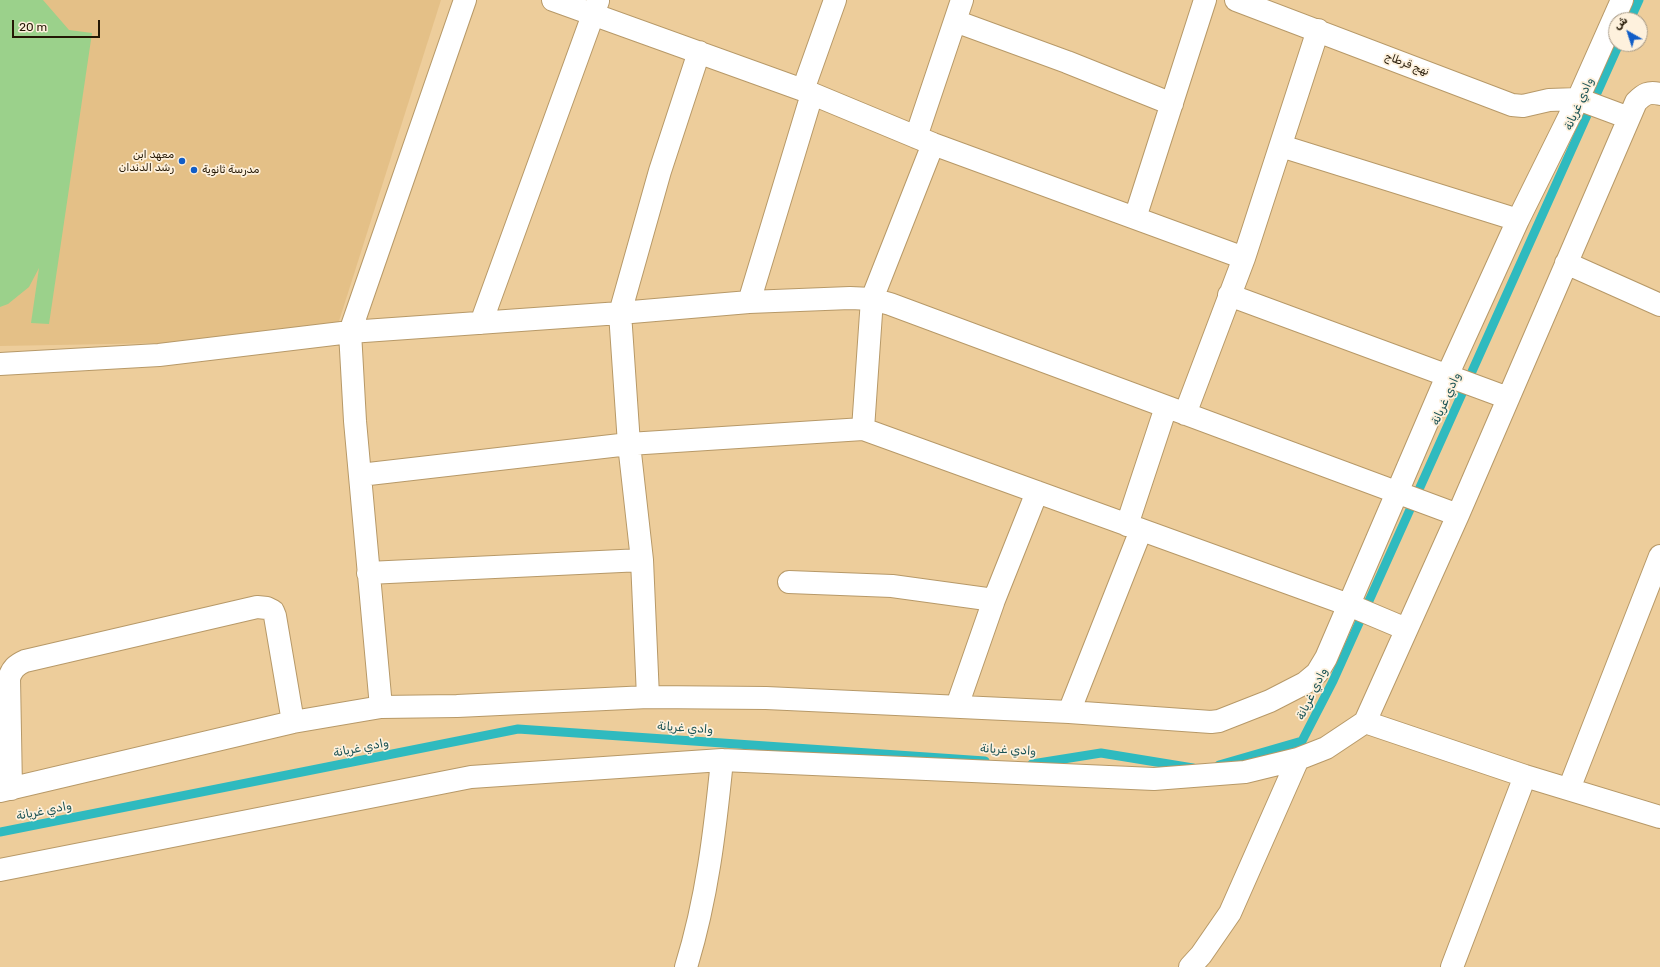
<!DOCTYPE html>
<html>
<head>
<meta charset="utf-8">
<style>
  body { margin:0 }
  #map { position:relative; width:1660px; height:967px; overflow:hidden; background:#edcd9b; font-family:Rubik,"Noto Sans Arabic",sans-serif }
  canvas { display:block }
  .north { position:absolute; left:1608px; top:12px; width:40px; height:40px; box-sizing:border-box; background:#fef1dd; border:1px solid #a79a87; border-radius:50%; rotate:321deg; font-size:11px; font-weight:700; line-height:16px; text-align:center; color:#241805 }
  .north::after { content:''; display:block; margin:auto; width:14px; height:18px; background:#105dc7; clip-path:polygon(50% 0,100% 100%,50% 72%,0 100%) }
  .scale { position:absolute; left:12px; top:20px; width:88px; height:18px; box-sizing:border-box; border:2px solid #241805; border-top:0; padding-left:5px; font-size:12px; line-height:14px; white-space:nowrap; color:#241805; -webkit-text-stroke:3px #fef1dd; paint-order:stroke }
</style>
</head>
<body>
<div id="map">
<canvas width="1660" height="967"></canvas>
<div class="north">ش</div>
<div class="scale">20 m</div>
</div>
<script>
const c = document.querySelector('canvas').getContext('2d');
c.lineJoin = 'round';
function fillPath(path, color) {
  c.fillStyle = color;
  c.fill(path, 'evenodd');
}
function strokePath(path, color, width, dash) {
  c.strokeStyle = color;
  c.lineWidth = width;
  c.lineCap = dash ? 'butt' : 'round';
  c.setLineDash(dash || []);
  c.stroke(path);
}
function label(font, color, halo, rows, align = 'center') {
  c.font = font + ' Rubik,"Noto Sans Arabic",sans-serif';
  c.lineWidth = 3.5;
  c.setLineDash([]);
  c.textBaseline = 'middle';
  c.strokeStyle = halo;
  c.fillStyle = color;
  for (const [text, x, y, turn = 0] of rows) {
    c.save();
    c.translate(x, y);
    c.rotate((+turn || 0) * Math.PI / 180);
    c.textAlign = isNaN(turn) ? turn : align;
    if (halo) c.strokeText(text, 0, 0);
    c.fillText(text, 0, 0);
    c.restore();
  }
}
const built = new Path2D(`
  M0,0H441L333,340L0,346Z`);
const green = new Path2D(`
  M0,0H43L69,30L92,33L49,324L31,323L39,268L29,287L8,304L0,307Z`);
const stream = new Path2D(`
  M1630,20L1639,0
  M1032,764L1101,753L1193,768
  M1219,765L1302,741L1333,681L1619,44
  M0,832L518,729L985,761`);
const minor = new Path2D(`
  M553,0L803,90L933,144L1244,258L1185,414
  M1236,0L1512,105L1523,106L1549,100L1578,99L1629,118
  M955,21L1067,62L1172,104
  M803,90L835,0
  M916,137L962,0
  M1281,146L1518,220
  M1135,218L1205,0
  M1244,258L1318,30
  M1566,263L1660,305
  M1229,295L1508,398
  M749,302L812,94
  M481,323L598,1
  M0,364L159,355L350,332L620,313L749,302L850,298L872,299L890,304L1458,515
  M863,429L872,299L933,144
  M360,475L629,444L863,429L1349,605L1406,629
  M1127,525L1166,407
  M368,573L642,560
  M789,582L892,586L994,600
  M648,697L642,560L629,444L620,313L660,171L699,52
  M957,706L994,600L1037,492
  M381,707L457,706L648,697L766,698L1069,712L1211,722L1219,721L1270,701L1305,683L1317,673L1326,658L1447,376L1518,220L1578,99L1622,0
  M1069,712L1141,530
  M1365,722L1525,776L1660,817
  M11,789L9,678C12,669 16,665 25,661L257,607L267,608L273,611L275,616L293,722
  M1569,789L1660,556
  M0,791L293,722L381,707L355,421L350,332L465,0
  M0,870L471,777L722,760L1154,779L1245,772L1298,759L1326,748L1365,722L1458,515L1636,102C1644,94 1649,91 1660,94
  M686,967C707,899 715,831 722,760
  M1190,967L1201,955L1230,913L1298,759
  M1452,967L1525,776`);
const markers = [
  [182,161,4,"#105dc7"],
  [194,170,4,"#105dc7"]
];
const streetNames = [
  ["نهج قرطاج",1407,64,21]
];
const poiNames = [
  ["معهد ابن",174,155],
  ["رشد الدندان",174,168],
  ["مدرسة ثانوية",202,170,"left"]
];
const waterNames = [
  ["وادي غريانة",1579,104,-66],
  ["وادي غريانة",1446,399,-66],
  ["وادي غريانة",1312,694,-64],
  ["وادي غريانة",685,728,4],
  ["وادي غريانة",361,748,-11],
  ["وادي غريانة",1008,750,3],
  ["وادي غريانة",44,811,-11]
];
fillPath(built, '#e4c087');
fillPath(green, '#9bd18b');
strokePath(stream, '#2fbabf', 9);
strokePath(minor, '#b79968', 24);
strokePath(minor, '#fff', 22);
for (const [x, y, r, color] of markers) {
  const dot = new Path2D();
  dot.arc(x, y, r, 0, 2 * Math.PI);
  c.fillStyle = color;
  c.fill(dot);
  strokePath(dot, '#fef1dd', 1.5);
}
label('11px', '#241805', '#fef1dd', streetNames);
label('11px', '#241805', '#fef1dd', poiNames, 'right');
label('italic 12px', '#1b5355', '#fef1dd', waterNames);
</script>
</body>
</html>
